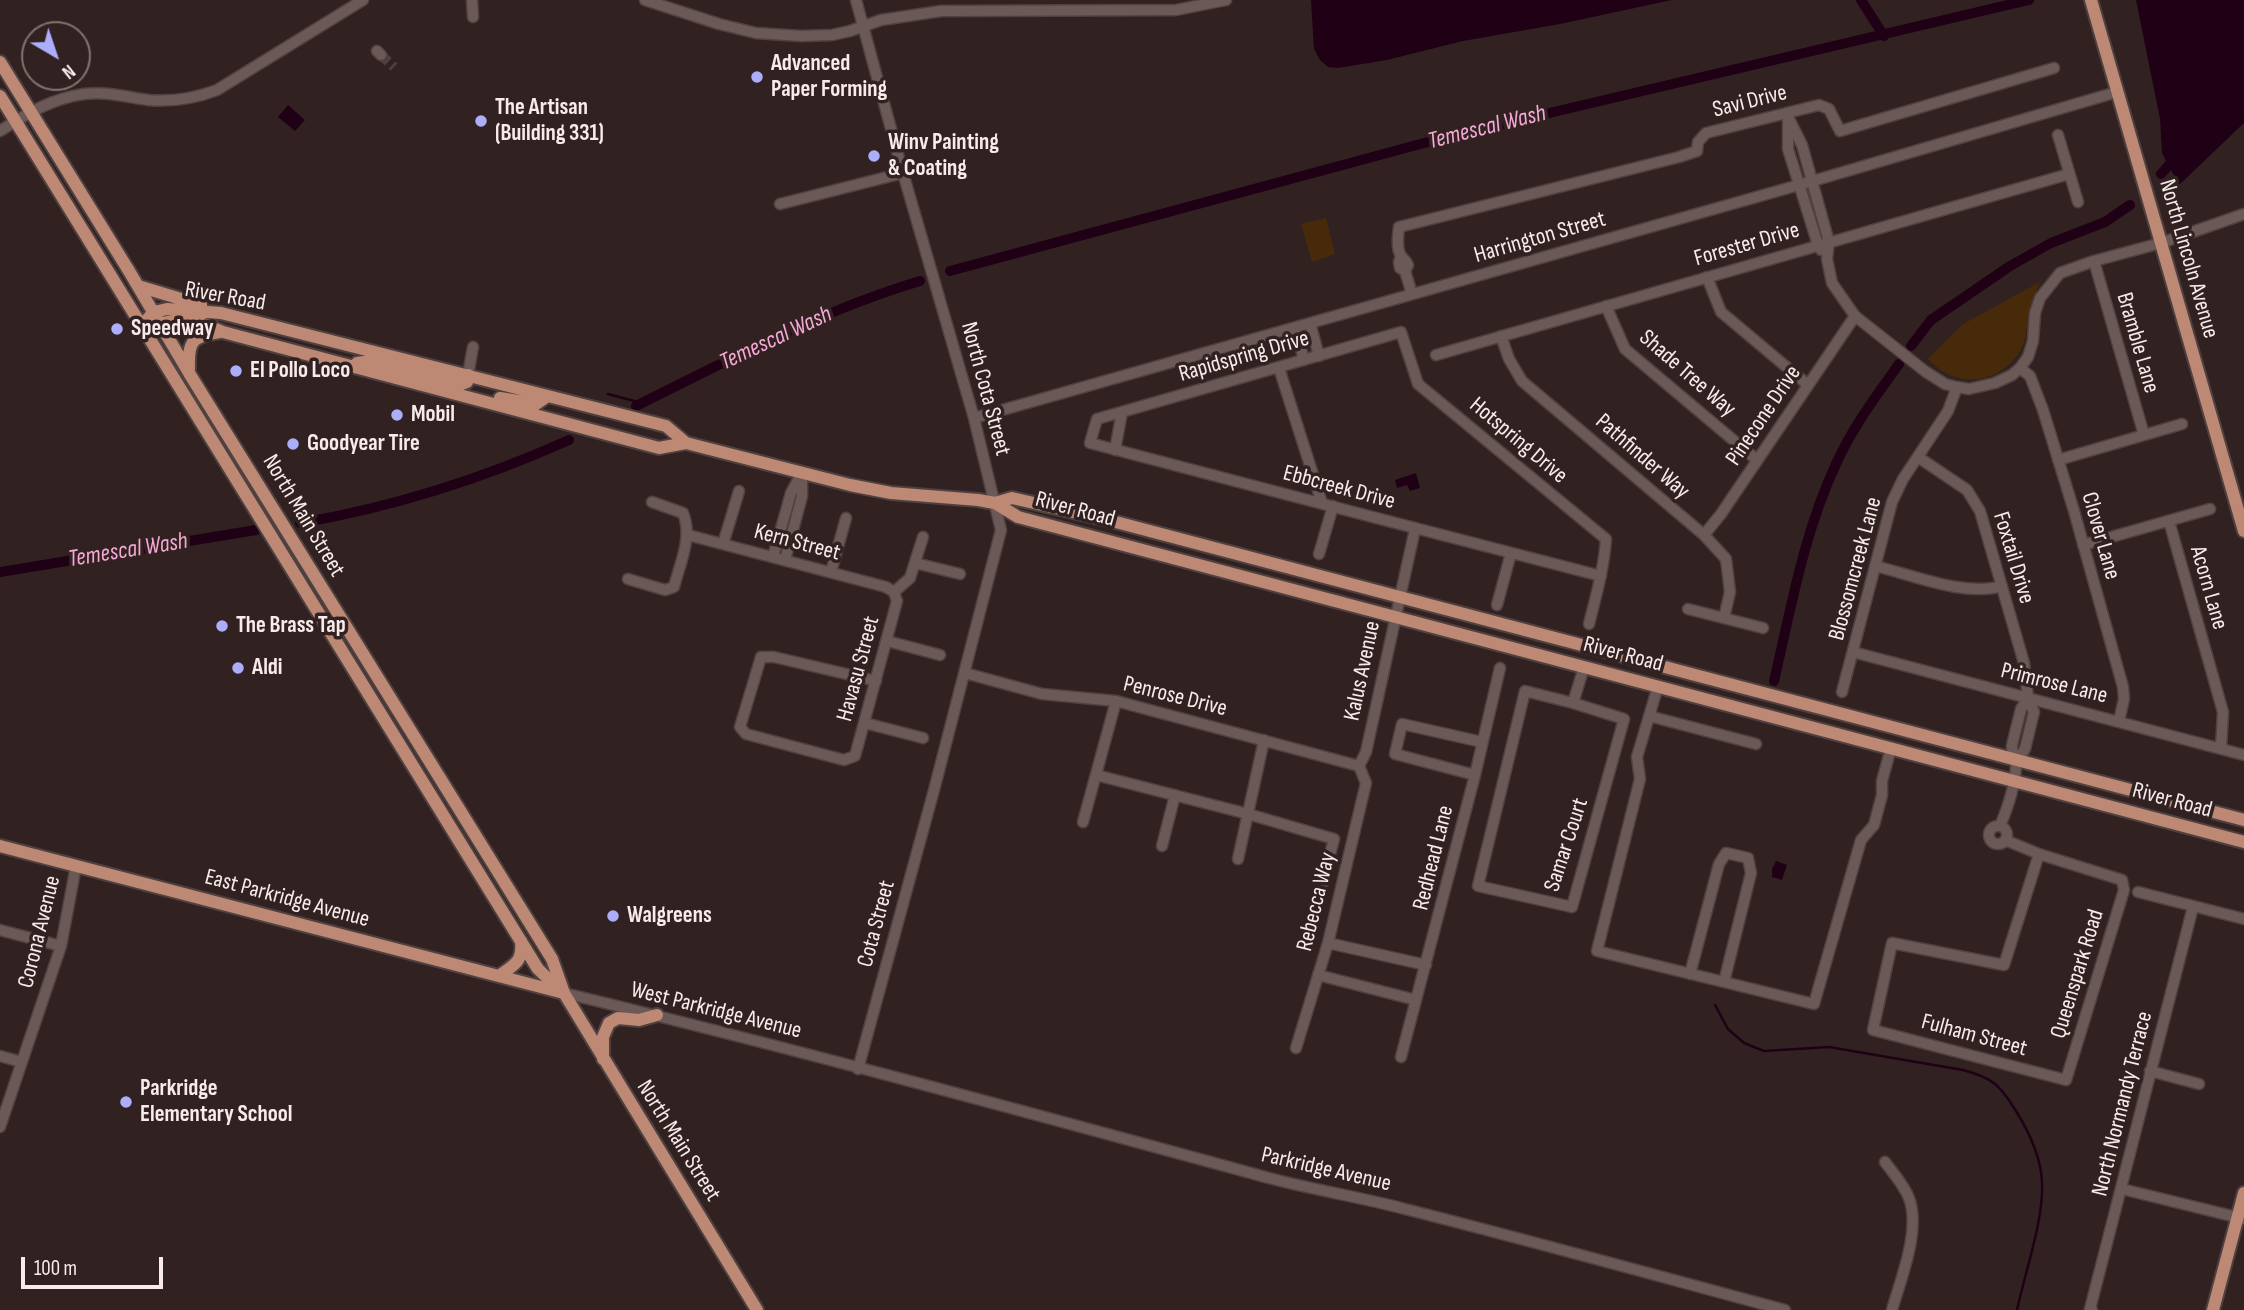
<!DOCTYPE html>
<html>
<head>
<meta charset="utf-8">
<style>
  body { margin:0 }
  #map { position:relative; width:2244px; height:1310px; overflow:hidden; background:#312221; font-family:"Sofia Sans Condensed",sans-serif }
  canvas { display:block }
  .north { position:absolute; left:21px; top:21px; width:70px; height:70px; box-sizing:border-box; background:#312221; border:2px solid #807372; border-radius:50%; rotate:141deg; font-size:19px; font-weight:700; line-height:28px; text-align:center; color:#f7eceb }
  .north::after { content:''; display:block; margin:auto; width:24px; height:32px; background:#adaefb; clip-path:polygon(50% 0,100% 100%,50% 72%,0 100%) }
  .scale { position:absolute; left:21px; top:1257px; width:142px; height:32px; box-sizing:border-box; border:4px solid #f7eceb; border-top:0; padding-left:9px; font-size:21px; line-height:24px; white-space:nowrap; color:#f7eceb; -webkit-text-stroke:5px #312221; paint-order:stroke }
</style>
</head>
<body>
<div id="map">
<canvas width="2244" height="1310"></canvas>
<div class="north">N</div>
<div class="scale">100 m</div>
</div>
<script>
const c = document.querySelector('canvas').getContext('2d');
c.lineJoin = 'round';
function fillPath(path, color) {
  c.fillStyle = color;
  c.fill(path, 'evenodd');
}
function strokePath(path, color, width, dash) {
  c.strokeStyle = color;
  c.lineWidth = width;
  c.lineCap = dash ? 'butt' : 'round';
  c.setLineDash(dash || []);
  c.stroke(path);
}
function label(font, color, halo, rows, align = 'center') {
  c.font = font + ' "Sofia Sans Condensed",sans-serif';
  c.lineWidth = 7;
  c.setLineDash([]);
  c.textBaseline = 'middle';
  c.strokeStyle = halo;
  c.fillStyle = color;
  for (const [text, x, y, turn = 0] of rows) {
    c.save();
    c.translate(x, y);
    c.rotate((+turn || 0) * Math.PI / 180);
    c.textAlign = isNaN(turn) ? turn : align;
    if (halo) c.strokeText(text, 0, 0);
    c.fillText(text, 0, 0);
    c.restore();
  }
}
const green = new Path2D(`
  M1326,218L1335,254L1312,262L1301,224Z
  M2040,282C2035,294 2032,306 2029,319C2026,330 2026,341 2020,351C2007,373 1980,385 1955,377C1944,374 1936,366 1928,359L1963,324Z`);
const water = new Path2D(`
  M1311,0H1672L1560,24L1463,41L1387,60L1338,68L1328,67L1320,60L1314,49Z
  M2136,0H2244V123L2179,185L2162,153L2160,119Z
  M288,105L305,120L295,131L278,117Z
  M1416,473L1420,488L1410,491L1407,485L1397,488L1395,480Z
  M1776,861L1787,865L1782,880L1772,877V869Z`);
const stream = new Path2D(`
  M608,394L642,403
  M288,501L310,521
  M1715,1005L1728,1029L1744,1043L1764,1051L1829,1047L1963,1070C1993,1078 2000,1085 2016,1111C2029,1132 2041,1157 2042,1182C2044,1220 2025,1272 2017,1310`);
const canal = new Path2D(`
  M1861,0L1884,36
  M2161,174L2177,156
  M950,271L1439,139L2029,0
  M1911,346L1931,320L2010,266L2051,243L2105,222L2130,205
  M636,406C729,360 820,311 920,281
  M300,523C394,507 482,479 569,440
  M0,572L256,530
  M1774,681C1791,608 1804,532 1836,464C1852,428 1876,396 1899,364`);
const minorTunnel = new Path2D(`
  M381,55L394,67`);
const minor = new Path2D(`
  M472,0L473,17
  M645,0L719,24L756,33L801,36L832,35L850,31L881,20L941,11L1176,10L1226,0
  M856,0L903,173L974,418L1001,530L934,790L858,1069
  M377,51L381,55
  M1786,113L1802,145L1829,242L1827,259L1832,283L1855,316L1926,372L1945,384L1957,387L1969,389L1995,383L2012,375L2020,368L2028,357L2033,341L2035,313L2040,298L2060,273L2094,261L2161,243L2244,214
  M1788,119V149L1818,245L1821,250
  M0,131C26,114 53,98 84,94C106,91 126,97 148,100C171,102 196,98 217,90L363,0
  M2058,135L2078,202
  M780,204L903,173
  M1401,257L1399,262L1400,268L1405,271L1412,294
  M2094,261L2144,435
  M1405,271L1408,265C1407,262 1404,259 1401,256C1396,248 1398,236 1399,227L1679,157L1697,151L1698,142L1706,133L1819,105L1829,109L1840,131L2054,68
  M1707,277L1721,312L1808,385
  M1606,306L1625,349L1757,460
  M1310,323L1319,356
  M1295,328L1304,360
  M1501,336L1509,359L1522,381L1704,535L1726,559L1730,592L1724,618
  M1436,355L2069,174
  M1279,368L1322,503
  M2020,368L2030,376L2043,410L2074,511L2123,687L2124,699L2119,721
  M468,375L473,347
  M974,418L1799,185L2117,92
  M1115,450L1122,412
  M1918,457L1967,490L1980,511L2024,663L2028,698L2034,712L2025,749L2016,762
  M2058,460L2182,424
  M2169,521L2223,712L2221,748
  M688,535L886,587L894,592
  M1704,535L1721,514L1855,316
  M723,544L739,491
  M2083,545L2210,509
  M1319,554L1333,506
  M773,557L791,493L800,476
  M785,560L802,496V472
  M915,563L960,574
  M1875,566C1913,575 1964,597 2002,586
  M831,572L846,518
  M628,579L665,590L674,587C680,563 693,537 683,513L652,502
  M894,592L910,578L923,537
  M1497,605L1511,553
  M1688,609L1763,628
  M1589,624C1596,596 1604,568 1606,539L1418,384L1401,332L1097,419L1090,443C1261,487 1430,533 1601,576
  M887,641L940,655
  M1853,652L2244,755
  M965,673L1042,694L1116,701L1359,766L1366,752L1415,529
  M876,681L774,657H761L740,727L746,734L844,760L855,756L897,601L894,592
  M1658,686L1637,757L1640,779L1597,951L1814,1004L1861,840L1874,825L1882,795V781L1891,748
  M1525,691L1573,703L1624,719L1572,907L1478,886Z
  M1842,692L1892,502L1903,479L1948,411L1957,387
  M1573,703L1584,667
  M1649,716L1756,744
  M865,723L923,738
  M1096,775L1248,814L1334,839L1320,892
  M1475,775L1395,754L1402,724L1482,742
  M1083,822L1116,701
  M1989 835a9 9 0 1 1 18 0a9 9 0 1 1-18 0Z
  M2000,826C2008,807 2015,787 2016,766C2016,758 2011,753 2012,745L2021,709L2028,698
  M2005,840L2039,854L2122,880L2124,890L2066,1080L1873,1030L1892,943L2004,965L2039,854
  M1162,846L1175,795
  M1238,859L1264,740
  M2138,892L2244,919
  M0,930L61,946
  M1328,943L1426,965
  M1690,974L1719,864L1726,853L1748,858L1751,873L1724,982
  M1318,975L1416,1000
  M564,993C800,1050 1034,1114 1269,1178C1314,1190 1360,1197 1405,1209C1532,1241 1658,1276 1785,1310
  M1296,1048L1328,943L1366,783L1359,766
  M0,1056L22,1062
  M1401,1057L1475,775L1500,668
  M2150,1071L2199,1084
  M0,1127L61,946L76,866
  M1885,1162C1893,1173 1904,1185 1909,1198C1921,1230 1901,1278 1892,1310
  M2122,1189L2244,1219
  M2092,1310L2090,1309L2193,907`);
const major = new Path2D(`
  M2091,0L2244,531
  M0,62L129,271L189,373L552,959L564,993L757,1310
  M0,96L538,969L560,990
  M138,286L201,305
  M155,324L182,320L201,323L223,332L659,448L686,443
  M141,326L154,312L167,309L221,313L666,426L686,443L850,485L891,493L978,500L995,503L1018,517L2244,842
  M357,363L371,361L462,384L467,382L468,375
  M189,369C188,341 192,336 220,332
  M500,398L536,404L546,397
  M995,503L1012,498L1112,521L2244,820
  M0,846L560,992
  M499,976C515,964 523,962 521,941
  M603,1059V1037L609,1023L618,1018L639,1020L657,1015
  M2213,1310L2244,1193`);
const markers = [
  [757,77,7,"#adaefb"],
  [481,121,7,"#adaefb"],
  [874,156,7,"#adaefb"],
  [117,329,7,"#adaefb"],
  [236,371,7,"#adaefb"],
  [397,415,7,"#adaefb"],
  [293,444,7,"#adaefb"],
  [222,626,7,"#adaefb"],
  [238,668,7,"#adaefb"],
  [613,916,7,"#adaefb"],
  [126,1102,7,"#adaefb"]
];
const poiNames = [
  ["Advanced",771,64],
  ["Paper Forming",771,90],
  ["The Artisan",495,108],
  ["(Building 331)",495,134],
  ["Winv Painting",888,143],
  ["& Coating",888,169],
  ["Speedway",131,329],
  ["El Pollo Loco",250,371],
  ["Mobil",411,415],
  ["Goodyear Tire",307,444],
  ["The Brass Tap",236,626],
  ["Aldi",252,668],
  ["Walgreens",627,916],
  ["Parkridge",140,1089],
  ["Elementary School",140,1115]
];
const streetNames = [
  ["Savi Drive",1750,102,-14],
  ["Harrington Street",1540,238,-16],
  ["Forester Drive",1747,245,-16],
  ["North Lincoln Avenue",2188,259,74],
  ["River Road",225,297,10],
  ["Bramble Lane",2137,343,74],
  ["Rapidspring Drive",1244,357,-16],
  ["Shade Tree Way",1687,374,41],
  ["North Cota Street",985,389,75],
  ["Pinecone Drive",1764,416,-56],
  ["Hotspring Drive",1518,441,40],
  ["Pathfinder Way",1642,457,41],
  ["Ebbcreek Drive",1339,488,15],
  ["River Road",1075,510,15],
  ["North Main Street",303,516,59],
  ["Clover Lane",2100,536,74],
  ["Kern Street",797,543,15],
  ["Foxtail Drive",2013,558,73],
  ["Blossomcreek Lane",1856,569,-75],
  ["Acorn Lane",2208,588,74],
  ["River Road",1623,655,15],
  ["Havasu Street",859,669,-75],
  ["Kalus Avenue",1363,671,-78],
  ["Primrose Lane",2054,684,14],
  ["Penrose Drive",1175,697,14],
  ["River Road",2172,801,15],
  ["Samar Court",1567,845,-72],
  ["Redhead Lane",1434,858,-76],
  ["East Parkridge Avenue",287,899,15],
  ["Rebecca Way",1317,902,-76],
  ["Cota Street",877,924,-75],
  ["Corona Avenue",40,932,-76],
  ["Queenspark Road",2078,974,-73],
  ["West Parkridge Avenue",716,1011,14],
  ["Fulham Street",1974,1036,15],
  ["North Normandy Terrace",2123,1104,-76],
  ["North Main Street",678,1141,58],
  ["Parkridge Avenue",1326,1170,13]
];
const waterNames = [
  ["Temescal Wash",1487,128,-14],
  ["Temescal Wash",776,339,-25],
  ["Temescal Wash",128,551,-9]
];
fillPath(green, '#472a09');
fillPath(water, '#200015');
strokePath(stream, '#200015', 2.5);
strokePath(canal, '#200015', 10);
strokePath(minorTunnel, '#4f403f', 10, [10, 5]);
strokePath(minor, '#4e4140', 13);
strokePath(major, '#4e4140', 16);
strokePath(minor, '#6a5957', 10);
strokePath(major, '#bd8874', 12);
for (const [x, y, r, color] of markers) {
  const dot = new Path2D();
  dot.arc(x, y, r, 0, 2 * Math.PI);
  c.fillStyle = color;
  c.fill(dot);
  strokePath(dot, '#312221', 2.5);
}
label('bold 23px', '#f7eceb', '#312221', poiNames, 'left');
label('23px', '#f7eceb', '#312221', streetNames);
label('italic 24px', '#f6a8d6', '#312221', waterNames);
</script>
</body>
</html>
